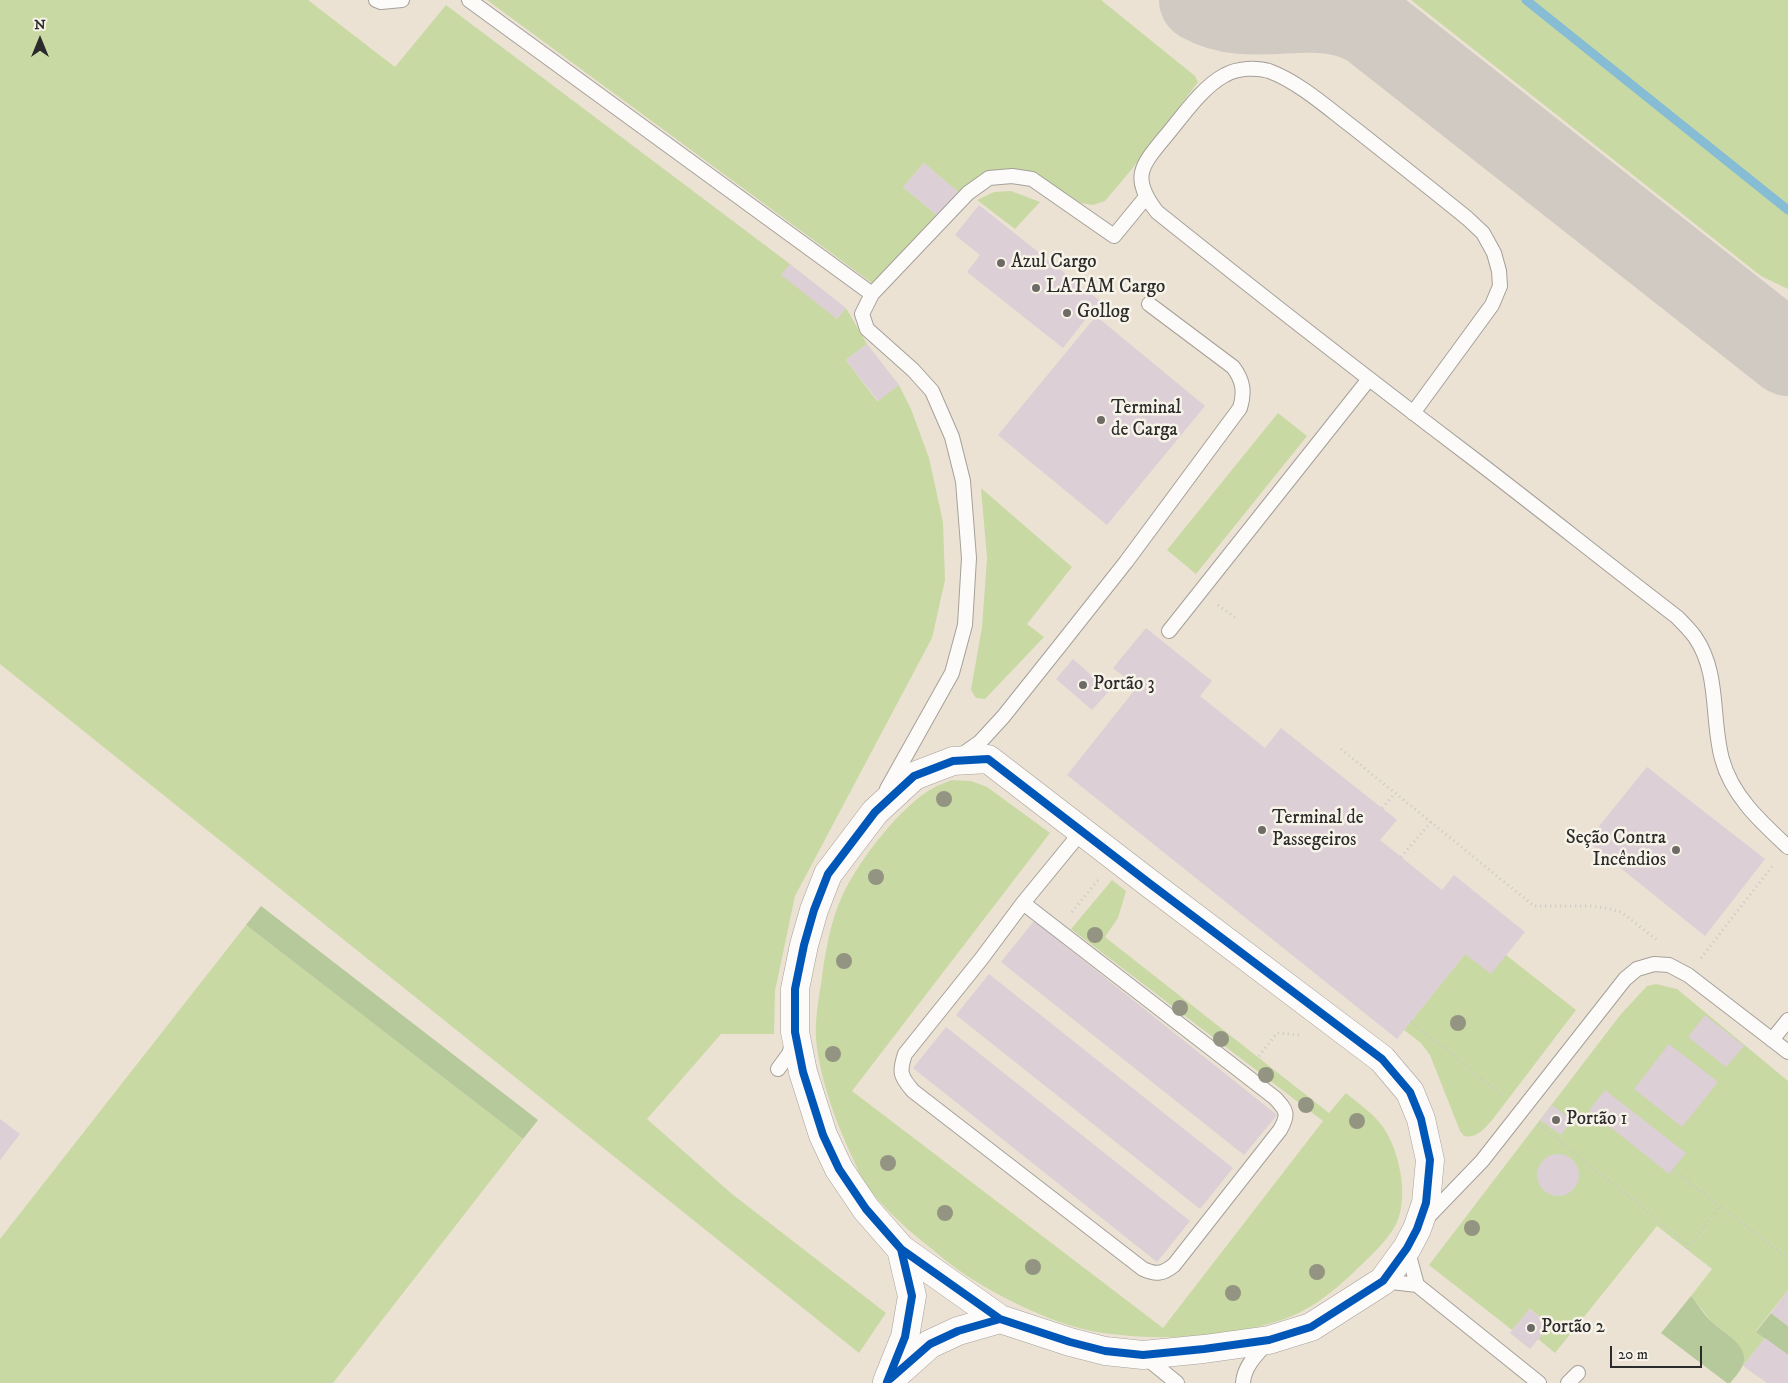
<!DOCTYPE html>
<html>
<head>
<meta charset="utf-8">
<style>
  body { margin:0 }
  #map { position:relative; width:1788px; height:1383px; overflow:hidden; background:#ebe2d4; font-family:"IM FELL DW Pica",serif }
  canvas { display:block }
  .north { position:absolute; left:15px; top:15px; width:50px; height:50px; -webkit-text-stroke:4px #f7f3e8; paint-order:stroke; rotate:0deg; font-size:14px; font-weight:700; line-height:20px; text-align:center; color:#2b2b2b }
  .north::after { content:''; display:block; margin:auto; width:18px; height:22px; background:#2b2b2b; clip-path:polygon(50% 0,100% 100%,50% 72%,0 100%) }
  .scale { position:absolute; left:1610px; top:1346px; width:92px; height:22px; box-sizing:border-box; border:2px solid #2b2b2b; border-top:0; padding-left:6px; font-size:15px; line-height:18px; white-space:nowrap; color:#2b2b2b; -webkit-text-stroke:4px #f7f3e8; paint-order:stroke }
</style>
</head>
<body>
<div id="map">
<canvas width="1788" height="1383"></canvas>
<div class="north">N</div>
<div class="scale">20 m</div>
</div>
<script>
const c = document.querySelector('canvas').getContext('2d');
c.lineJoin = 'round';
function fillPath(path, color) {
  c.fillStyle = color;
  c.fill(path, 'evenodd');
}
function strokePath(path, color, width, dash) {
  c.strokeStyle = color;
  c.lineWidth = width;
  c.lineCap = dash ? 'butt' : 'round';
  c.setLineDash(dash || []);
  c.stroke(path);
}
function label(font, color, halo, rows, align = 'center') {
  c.font = font + ' "IM FELL DW Pica",serif';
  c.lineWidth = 5;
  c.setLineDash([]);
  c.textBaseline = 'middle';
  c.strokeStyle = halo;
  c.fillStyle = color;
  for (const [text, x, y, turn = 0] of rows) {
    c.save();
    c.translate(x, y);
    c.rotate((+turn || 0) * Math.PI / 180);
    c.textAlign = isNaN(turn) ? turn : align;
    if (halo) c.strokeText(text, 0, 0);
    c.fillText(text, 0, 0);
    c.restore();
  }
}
const green = new Path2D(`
  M0,0H308L395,67L446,5L790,264L837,319L846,308L867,344L846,360L877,401L899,385L911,409L929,458L943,522L945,580L932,638L795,896L775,991L774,1034H721L647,1119L732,1194L886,1313L859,1353L0,664Z
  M487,0H1101L1195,76L1198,82L1132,169L1105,201L1093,205L1081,203L1034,175L1013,171L983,174L958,192L924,163L903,187L938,216L872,283Z
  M1411,0H1788V289L1761,276Z
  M1011,191L1040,202L1015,229L977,200L994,192Z
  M1278,413L1307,436L1196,574L1167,550Z
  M981,488L1072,567L1027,624L1044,637L985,699L976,698L971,690L982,627L987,558Z
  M952,780L971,781L987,787L1050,833L852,1091L1163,1328L1323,1121L1071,929L1112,880L1126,891L1118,918L1105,937L1329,1113L1346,1093C1359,1104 1373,1113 1383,1127C1399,1150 1409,1195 1397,1222C1390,1239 1367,1259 1353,1273C1329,1295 1307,1313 1275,1322C1221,1338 1160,1341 1103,1333C1059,1327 1005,1300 967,1276C952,1266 937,1253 923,1242C902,1225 882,1206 866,1185C861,1179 858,1170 855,1163C837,1125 820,1081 816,1039C815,1022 818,1001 821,984C825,954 830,921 843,894C860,859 901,805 935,787C940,784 947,782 952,780Z
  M246,925L523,1139L333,1383H0V1239Z
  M1465,954L1506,955L1576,1010L1493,1119C1485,1128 1477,1139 1464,1136L1460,1131L1430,1055L1421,1043L1404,1030Z
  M1656,984L1677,989L1788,1081V1290L1756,1331L1765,1338L1743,1366L1744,1355L1730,1336L1711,1321L1691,1296L1712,1269L1657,1226L1555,1353L1538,1339L1550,1325L1530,1309L1512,1330L1429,1265L1621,1014L1647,986Z`);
const forest = new Path2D(`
  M261,906L538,1120L523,1139L246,925Z
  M1691,1296C1698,1304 1703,1314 1711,1321C1722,1332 1753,1347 1742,1367C1739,1373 1734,1378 1730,1383H1727L1661,1333Z
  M1771,1313L1788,1326V1355L1756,1332Z`);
const stream = new Path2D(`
  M1526,0L1788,210`);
const taxiway = new Path2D(`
  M1201,0C1245,25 1295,3 1342,14C1352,16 1361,20 1370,25L1788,354`);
const building = new Path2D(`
  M924,163L958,192L938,216L903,187Z
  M979,205L1100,301L1063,348L967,272L980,255L955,235Z
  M790,264L846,308L837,319L781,275Z
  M1096,316L1205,406L1107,525L998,435Z
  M867,344L899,385L878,401L846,360Z
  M1146,628L1212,681L1200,696L1265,748L1281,728L1397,820L1380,840L1442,890L1454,875L1525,932L1491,974L1465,954L1397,1039L1067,775L1137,687L1113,668Z
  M1073,659L1109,691L1092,710L1056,679Z
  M1647,767L1765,859L1705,936L1587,841Z
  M1034,921L1277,1115L1244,1155L1001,962Z
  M989,974L1233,1168L1200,1209L956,1015Z
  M1705,1015L1744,1046L1726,1067L1688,1037Z
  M946,1027L1190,1221L1157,1262L913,1068Z
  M1669,1044L1718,1082L1682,1127L1634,1089Z
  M1605,1090L1686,1153L1669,1174L1589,1110Z
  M1552,1105L1572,1120L1561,1135L1540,1120Z
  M0,1119L20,1134L0,1160Z
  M1537 1175a21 21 0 1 1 42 0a21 21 0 1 1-42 0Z
  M1788,1290V1326L1771,1313Z
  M1529,1309L1550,1325L1530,1349L1510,1333Z
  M1765,1338L1788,1355V1383H1767L1743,1366Z`);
const path = new Path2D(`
  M1218,605L1236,618
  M1341,749L1534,906H1591L1606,908L1621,912L1657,940
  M1382,808L1395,793
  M1401,857L1431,822
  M1072,912L1098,880
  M1701,958L1774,864
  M1411,1021L1504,1097
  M1259,1056L1277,1033L1299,1035
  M1538,1124L1690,1246
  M1673,1169L1720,1206
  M1687,1249L1720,1206L1788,1259`);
const lane = new Path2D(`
  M376,0L381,2L402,0
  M469,0L872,294L862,314L867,329L913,370L932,391L952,437L963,481L969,558L965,625L952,673L887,789
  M872,294L968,193L989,178L1012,176L1032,179L1114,236L1146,197
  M1413,413L1492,305L1500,286L1499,271L1494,253L1483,233L1467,218C1430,188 1392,158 1354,128C1329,109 1299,82 1269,71C1257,67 1237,68 1225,75C1202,87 1182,117 1165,137C1140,167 1131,178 1157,212C1262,296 1367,378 1474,459C1542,511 1609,565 1677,617C1683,623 1690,630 1695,637C1720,673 1711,719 1722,759C1732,796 1761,822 1788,847
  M1169,631L1369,379
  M960,756L980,742L1003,717L1058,648L1126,562L1240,408C1245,392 1243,380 1233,367L1149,304
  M1023,903L1275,1098C1287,1111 1289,1114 1280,1130L1174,1265C1163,1274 1156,1275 1143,1269L913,1091C900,1076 899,1072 905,1054L982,958L1023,903L1082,831
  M1772,1040L1788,1020
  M778,1069L789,1054L793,1041
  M1427,1218L1482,1161L1625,979L1637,969L1654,964L1669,965L1688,975L1788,1052
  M1407,1248L1417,1285
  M1383,1281L1417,1285L1539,1383
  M1144,1356L1177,1383
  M1243,1383C1244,1366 1257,1354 1268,1342
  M1568,1383L1578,1373`);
const street = new Path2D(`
  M988,759L1149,883L1382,1059L1410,1092L1421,1119L1430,1160L1426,1203L1417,1229L1407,1248L1383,1281L1311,1327L1269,1340L1204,1349L1143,1355L1105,1351L1070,1342L1000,1319L901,1249L866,1209L839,1169L823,1135L803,1072L795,1032V989L804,945L814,910L828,874L875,812L914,776L953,761Z
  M891,1379L930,1344L958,1331L1000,1319
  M887,1382L905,1337L912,1296L901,1249`);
const cycleway = new Path2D(`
  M988,759L1149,883L1382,1059L1410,1092L1421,1119L1430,1160L1426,1203L1417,1229L1407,1248L1383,1281L1311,1327L1269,1340L1204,1349L1143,1355L1105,1351L1070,1342L1000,1319L901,1249L866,1209L839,1169L823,1135L803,1072L795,1032V989L804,945L814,910L828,874L875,812L914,776L953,761Z
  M890,1379L930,1344L958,1331L1000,1319
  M887,1382L905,1337L912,1296L901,1249`);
const trees = [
  [944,799],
  [876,877],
  [1095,935],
  [844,961],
  [1180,1008],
  [1458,1023],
  [1221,1039],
  [833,1054],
  [1266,1075],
  [1306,1105],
  [1357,1121],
  [888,1163],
  [945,1213],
  [1472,1228],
  [1033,1267],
  [1317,1272],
  [1233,1293]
];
const markers = [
  [1001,263,5,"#6e6b66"],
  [1036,288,5,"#6e6b66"],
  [1067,313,5,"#6e6b66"],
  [1101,420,5,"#6e6b66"],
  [1083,685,5,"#6e6b66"],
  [1262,830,5,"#6e6b66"],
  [1676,850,5,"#6e6b66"],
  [1556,1120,5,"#6e6b66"],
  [1531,1328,5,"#6e6b66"]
];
const poiNames = [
  ["Azul Cargo",1011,263],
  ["LATAM Cargo",1046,288],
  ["Gollog",1077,313],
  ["Terminal",1111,409],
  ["de Carga",1111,431],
  ["Portão 3",1093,685],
  ["Terminal de",1272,819],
  ["Passegeiros",1272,841],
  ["Seção Contra",1666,839,"right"],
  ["Incêndios",1666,861,"right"],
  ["Portão 1",1566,1120],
  ["Portão 2",1541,1328]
];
fillPath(green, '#c9d9a3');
fillPath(forest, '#b6c99a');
strokePath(stream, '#86bdd5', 9);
strokePath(taxiway, '#d0cac2', 84);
fillPath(building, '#dccfd6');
strokePath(lane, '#a5a099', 16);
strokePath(street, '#a5a099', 29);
strokePath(path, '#cac8c6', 3, [1, 4]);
strokePath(lane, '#fcfbf9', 14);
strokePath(street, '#fcfbf9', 28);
strokePath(cycleway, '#0057b8', 8);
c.fillStyle = '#949482';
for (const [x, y] of trees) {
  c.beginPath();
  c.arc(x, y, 8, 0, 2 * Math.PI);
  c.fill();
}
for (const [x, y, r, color] of markers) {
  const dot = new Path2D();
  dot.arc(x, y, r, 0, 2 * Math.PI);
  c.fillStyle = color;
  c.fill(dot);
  strokePath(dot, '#f7f3e8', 2);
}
label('19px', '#2b2b2b', '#f7f3e8', poiNames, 'left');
</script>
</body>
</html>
